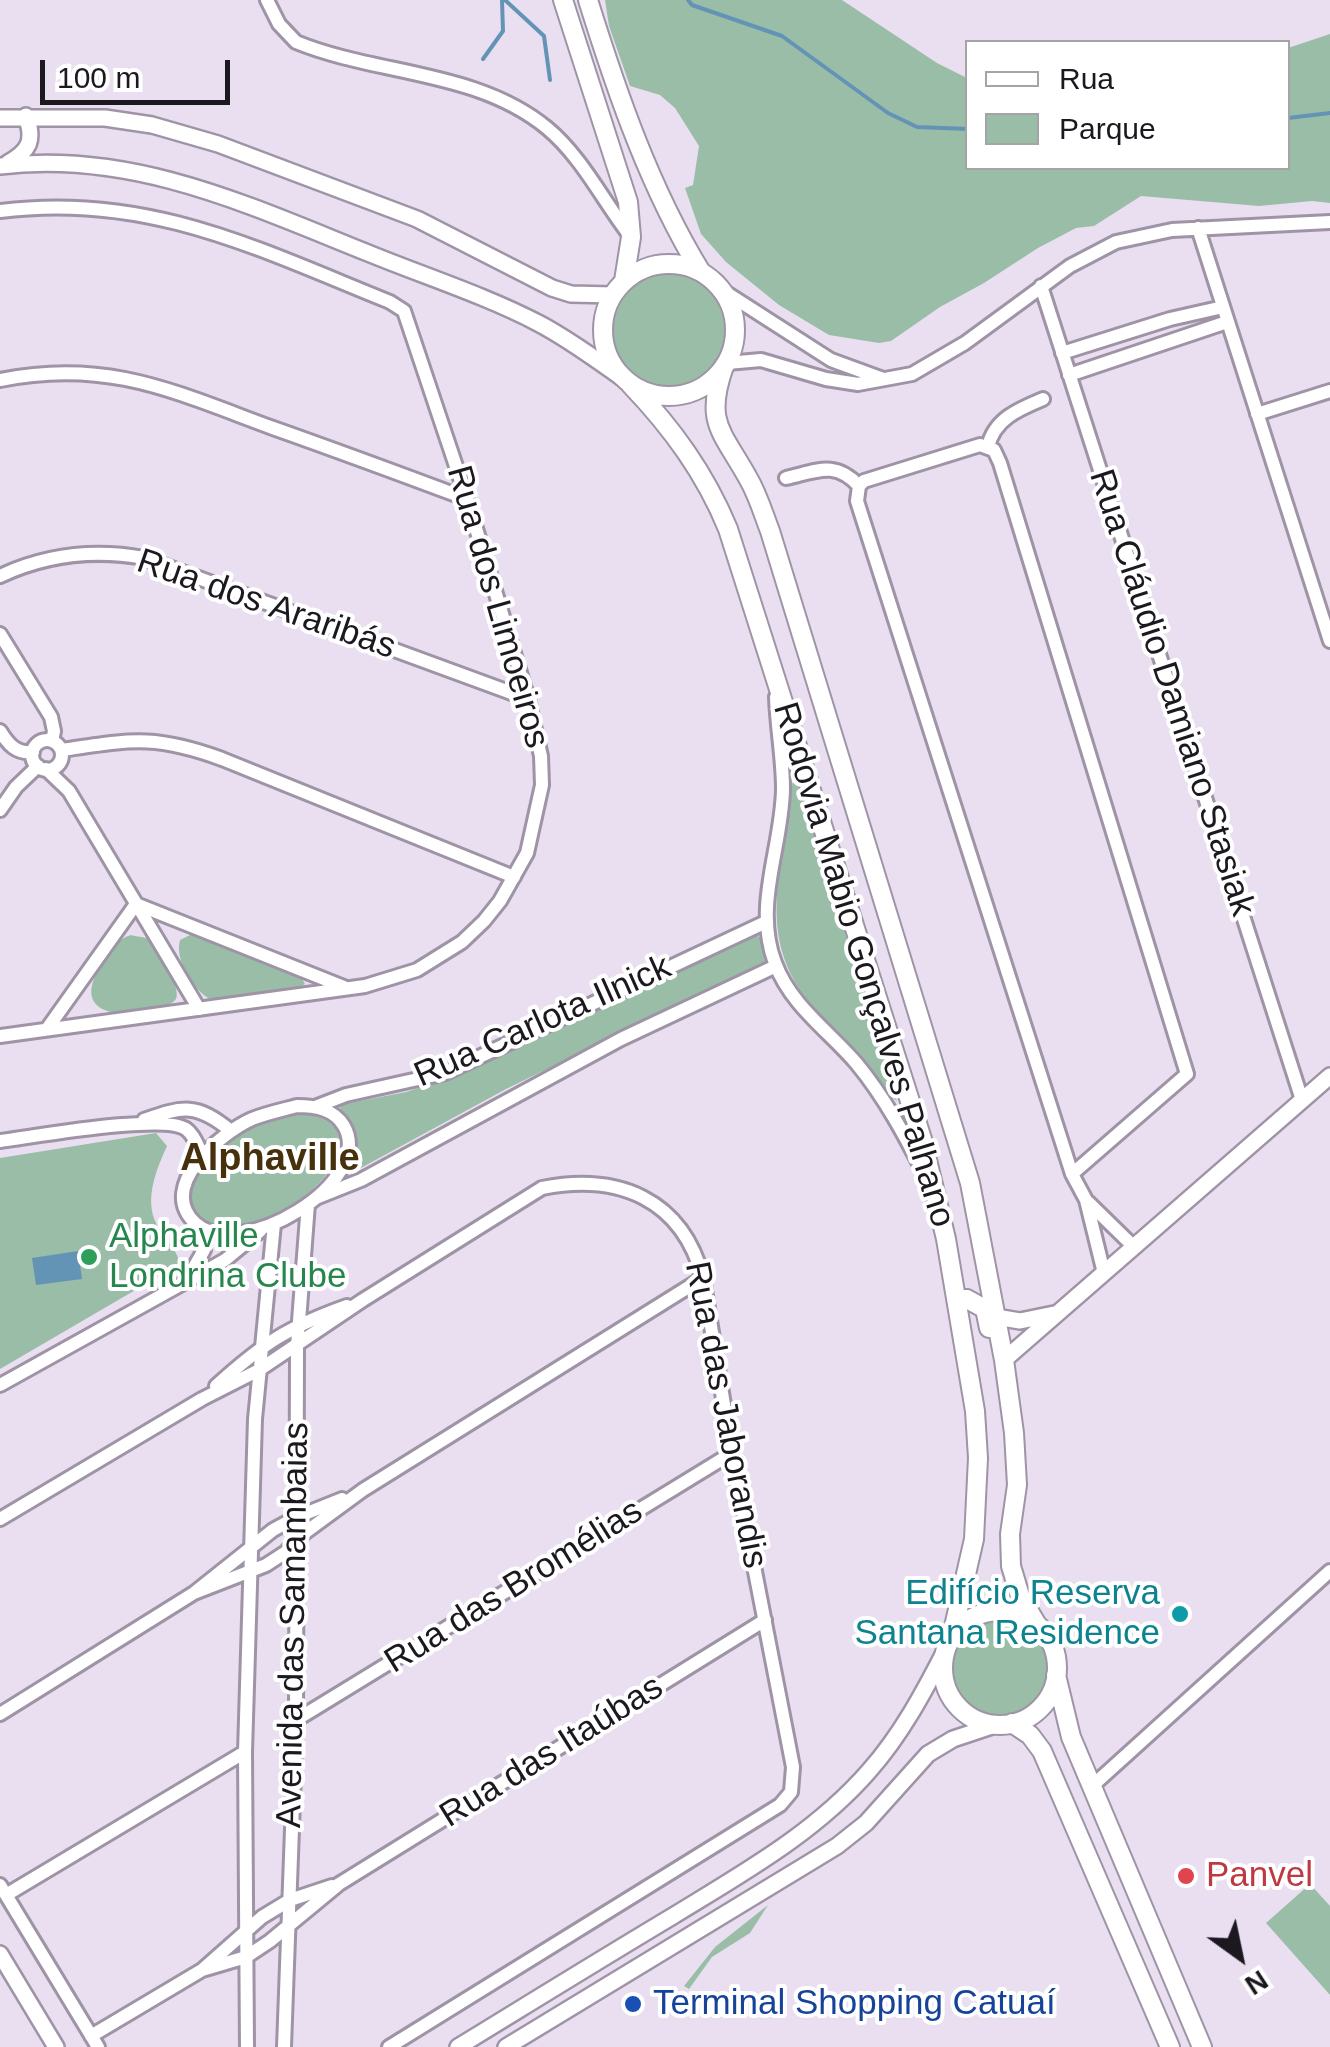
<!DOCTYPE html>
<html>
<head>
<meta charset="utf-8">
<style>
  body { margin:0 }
  #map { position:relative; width:1330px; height:2047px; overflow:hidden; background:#e9dff1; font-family:Arial,sans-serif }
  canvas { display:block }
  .legend { position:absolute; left:965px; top:40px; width:325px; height:130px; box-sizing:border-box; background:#fff; border:2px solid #a4a3a5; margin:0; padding:12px 18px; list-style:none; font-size:30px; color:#1c181f }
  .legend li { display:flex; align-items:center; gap:20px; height:50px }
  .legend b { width:50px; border:2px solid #a4a3a5 }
  .north { position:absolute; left:1190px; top:1907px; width:100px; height:100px; -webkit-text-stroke:8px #fff; paint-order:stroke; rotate:147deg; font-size:28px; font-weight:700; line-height:40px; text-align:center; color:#1c181f }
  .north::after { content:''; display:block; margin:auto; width:35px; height:45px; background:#1c181f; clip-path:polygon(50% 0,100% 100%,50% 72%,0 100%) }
  .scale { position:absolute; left:40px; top:60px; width:190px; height:45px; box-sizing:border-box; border:5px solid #1c181f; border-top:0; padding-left:12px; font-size:30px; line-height:35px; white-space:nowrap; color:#1c181f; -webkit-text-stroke:8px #fff; paint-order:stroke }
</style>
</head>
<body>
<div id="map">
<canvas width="1330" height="2047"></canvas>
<ul class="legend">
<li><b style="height:12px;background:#fff"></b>Rua</li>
<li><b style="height:28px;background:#9abda8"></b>Parque</li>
</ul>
<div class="north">N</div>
<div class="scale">100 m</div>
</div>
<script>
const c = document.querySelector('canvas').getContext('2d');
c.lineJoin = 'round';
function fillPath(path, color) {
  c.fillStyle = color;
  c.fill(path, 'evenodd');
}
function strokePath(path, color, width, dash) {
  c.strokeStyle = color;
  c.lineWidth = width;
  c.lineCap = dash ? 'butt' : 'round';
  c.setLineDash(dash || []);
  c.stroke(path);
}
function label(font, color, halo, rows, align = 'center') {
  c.font = font + ' Arial,sans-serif';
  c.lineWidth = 8;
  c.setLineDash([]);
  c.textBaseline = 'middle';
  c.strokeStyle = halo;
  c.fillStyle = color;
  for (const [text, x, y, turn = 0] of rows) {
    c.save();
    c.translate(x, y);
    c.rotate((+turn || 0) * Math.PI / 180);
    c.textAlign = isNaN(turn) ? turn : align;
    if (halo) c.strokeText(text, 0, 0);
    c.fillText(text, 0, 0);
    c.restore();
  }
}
const green = new Path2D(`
  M605,0H842L937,63L967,78L968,168H1288V48L1330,34V203L1312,201L1259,206L1141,196L1094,226L1076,228L1038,248L984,283L940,307L891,341L879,343L829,335L779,305L726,262L701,234L685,188L693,185L699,146L675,108L660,95L630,86L609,26Z
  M613 331a57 57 0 1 1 114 0a57 57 0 1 1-114 0Z
  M795,780L800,786L897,1101C880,1090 864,1060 849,1043C834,1026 815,1012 802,993C755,924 787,860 791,785Z
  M194,933L300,975L305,984L299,988L212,1000C194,992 174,960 180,940Z
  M755,934L761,938L765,962L762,964L506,1089L348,1175L356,1141L339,1105L406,1092L461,1074Z
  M131,935C133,936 144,937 146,938C156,944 182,988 176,999C166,1015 56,1033 103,962C111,950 117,939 131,935Z
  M306,1114C404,1131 267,1254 207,1223C198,1218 191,1208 191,1198C191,1179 208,1158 222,1147C248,1127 273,1115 306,1114Z
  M156,1133L167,1146C157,1168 144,1198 156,1223C163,1239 176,1246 180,1264L0,1369V1158Z
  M952 1667a48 48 0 1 1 96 0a48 48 0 1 1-96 0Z
  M1310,1884L1330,1906V1995L1266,1923Z
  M768,1905L750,1933L712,1957L689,1989L684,1986L715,1947Z`);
const water = new Path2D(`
  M78,1251L82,1279L36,1285L32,1258Z`);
const stream = new Path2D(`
  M505,0L544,36L550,80
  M688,0L692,5L782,36L888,113L917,127L968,129
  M483,59L503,31L502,0
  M1288,118L1330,113`);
const minor = new Path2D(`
  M267,0L279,24L296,42C376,75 477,70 547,128C582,157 603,201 631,237
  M0,211C147,192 258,249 390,302L404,311L467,499L528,699L541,756L542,785L527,853L500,901L484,921L462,942L417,970L365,986L0,1036
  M1198,228L1330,641
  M1041,286L1302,1100
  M722,290L831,360L883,379
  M1062,353L1170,319L1223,307
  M727,363L761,360L826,379L858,384L912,374L965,343L1070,266L1116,242L1172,230L1330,222
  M1069,375L1227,322
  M0,380C107,358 175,392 273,428C338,451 403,475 467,499
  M1257,414L1330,391
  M988,447C994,419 1019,409 1043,399
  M786,478C817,471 835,460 859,486
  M0,576C45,555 94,549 144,558L528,699
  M0,634L51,717L54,731L52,741
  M776,697C777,728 783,758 783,789C782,848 753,905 775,963C791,1006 829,1031 857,1064C885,1098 905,1136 925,1175
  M0,731C8,744 16,754 33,752
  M32 755a15 15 0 1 1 30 0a15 15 0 1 1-30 0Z
  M61,750C131,740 154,734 222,759L514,877
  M46,769L69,791L199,1009
  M0,810L16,787L38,766
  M136,904L344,987
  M47,1029L136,904
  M297,1106C315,1106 334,1109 344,1126C376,1182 239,1264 195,1223C156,1186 221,1133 252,1119C267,1113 282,1110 297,1106Z
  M315,1107L346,1095L445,1073L766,922
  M144,1120C183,1106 197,1103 231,1131
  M0,1141C33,1137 163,1113 186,1129C194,1135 198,1146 202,1155
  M1072,1174L1187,1074L1000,463L994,450L980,445L864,481L859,486L857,501L1072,1174L1086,1200L1104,1273
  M316,1198L361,1180L621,1039L776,966
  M1088,1202L1134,1247
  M189,1276L204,1250L197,1225
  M0,1385L225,1260L260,1231
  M216,1386C262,1344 288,1327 347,1306
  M0,1519L202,1399L259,1370L363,1300L542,1188C619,1173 682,1199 703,1278L732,1453L793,1767L791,1792L780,1805L389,2047
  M194,1593L266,1565L286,1552L299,1537L363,1490L703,1278
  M0,1714L194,1593L273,1530L297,1517L342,1499
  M296,1720L732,1453
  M1091,1787L1330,1571
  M0,1885L98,2047
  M6,1895L245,1752
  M202,1970L246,1957L270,1941L339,1884L765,1620
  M91,2036L202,1970L262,1917L290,1900L332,1886
  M247,2047L245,1752L255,1419L274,1224
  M284,2047L296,1720L297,1347L308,1204`);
const tertiary = new Path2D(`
  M0,118H105L152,125L218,144L417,219L552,288L571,294L613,295
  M8,163C29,151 35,141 26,116
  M0,166C132,150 248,205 368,253C424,276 484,295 538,323C567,338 594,358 621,377
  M996,1317L1020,1321L1054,1314
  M1004,1360L1330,1076
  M0,1954L56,2047
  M458,2047C530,2003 601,1959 673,1916C743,1873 815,1833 869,1771C901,1735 924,1692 946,1649
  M506,2047L837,1846L866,1823L928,1754L953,1739L995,1725`);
const secondary = new Path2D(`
  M563,0L628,202L631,237L624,281
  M588,0C617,93 650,189 701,272
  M603 330a66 66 0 1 1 132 0a66 66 0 1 1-132 0Z
  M724,366C704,423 722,431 748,478C758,495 763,513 770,531L970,1183L1004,1360L1014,1433L1017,1485L1010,1534L1011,1566L1020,1596L1039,1628
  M630,384C672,428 705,473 728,529L922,1139L946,1239L975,1411L978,1458L974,1539L951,1640
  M957,1300L967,1299L985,1309L989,1328
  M943 1668a57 57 0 1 1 114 0a57 57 0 1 1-114 0Z
  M1056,1675L1071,1737L1202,2047
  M1012,1723L1030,1735L1042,1751L1170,2047`);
const markers = [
  [89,1257,10,"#2e9e5b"],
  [1180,1614,10,"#0f9aa8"],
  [1186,1876,10,"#e0444e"],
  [633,2004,10,"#1a4fb4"]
];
const streetNames = [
  ["Rua dos Araribás",266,605,19],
  ["Rua dos Limoeiros",497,607,74],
  ["Rua Cláudio Damiano Stasiak",1171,693,72],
  ["Rodovia Mabio Gonçalves Palhano",863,965,73],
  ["Rua Carlota Ilnick",543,1022,-24],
  ["Rua das Jaborandis",725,1415,79],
  ["Rua das Bromélias",514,1587,-32],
  ["Avenida das Samambaias",294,1625,-89],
  ["Rua das Itaúbas",552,1752,-32]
];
const leisureNames = [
  ["Alphaville",109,1237],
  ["Londrina Clube",109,1277]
];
const cultureNames = [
  ["Edifício Reserva",1160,1594],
  ["Santana Residence",1160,1634]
];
const healthNames = [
  ["Panvel",1206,1876]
];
const transitNames = [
  ["Terminal Shopping Catuaí",653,2004]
];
const neighbourhoodNames = [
  ["Alphaville",270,1160]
];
fillPath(green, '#9abda8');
fillPath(water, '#6494b5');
strokePath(stream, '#6494b5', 4);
strokePath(minor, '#9e94a5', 18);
strokePath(tertiary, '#9e94a5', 20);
strokePath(secondary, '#9e94a5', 22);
strokePath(minor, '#fff', 12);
strokePath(tertiary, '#fff', 15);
strokePath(secondary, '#fff', 18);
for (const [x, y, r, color] of markers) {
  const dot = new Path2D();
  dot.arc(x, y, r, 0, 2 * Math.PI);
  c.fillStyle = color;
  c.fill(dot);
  strokePath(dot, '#fff', 4);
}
label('35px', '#1c181f', '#fff', streetNames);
label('35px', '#27864d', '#fff', leisureNames, 'left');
label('35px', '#0d838f', '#fff', cultureNames, 'right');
label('35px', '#be3a42', '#fff', healthNames, 'left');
label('35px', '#164399', '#fff', transitNames, 'left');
label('bold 38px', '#47300c', '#fff', neighbourhoodNames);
</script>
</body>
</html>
